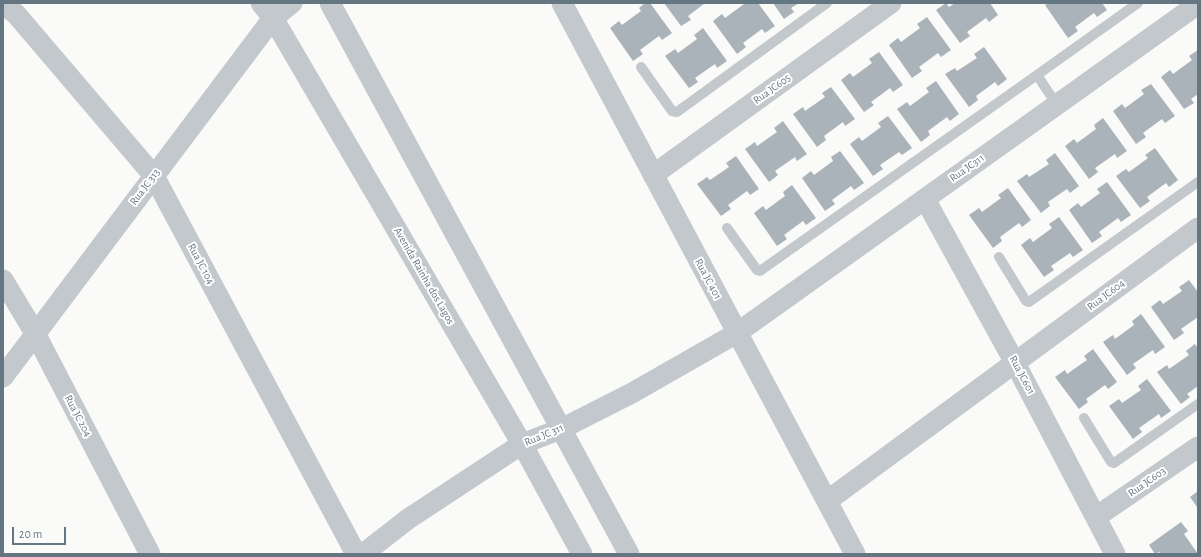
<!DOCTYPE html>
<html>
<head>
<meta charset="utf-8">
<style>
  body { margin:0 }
  #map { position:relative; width:1201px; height:557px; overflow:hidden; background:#fafaf8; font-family:"Alegreya Sans",sans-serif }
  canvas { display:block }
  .frame { position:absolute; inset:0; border:4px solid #657683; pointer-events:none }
  .scale { position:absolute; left:12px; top:527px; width:54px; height:18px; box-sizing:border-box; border:2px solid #657683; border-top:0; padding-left:5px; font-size:12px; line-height:14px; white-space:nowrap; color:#657683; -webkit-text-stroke:3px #fff; paint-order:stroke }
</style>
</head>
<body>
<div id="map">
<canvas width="1201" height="557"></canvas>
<div class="frame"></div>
<div class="scale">20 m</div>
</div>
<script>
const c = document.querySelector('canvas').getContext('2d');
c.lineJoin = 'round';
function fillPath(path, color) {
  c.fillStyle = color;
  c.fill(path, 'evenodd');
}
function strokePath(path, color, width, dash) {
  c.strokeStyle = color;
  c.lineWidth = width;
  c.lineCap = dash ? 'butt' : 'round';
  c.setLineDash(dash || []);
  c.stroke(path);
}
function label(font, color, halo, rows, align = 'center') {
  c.font = font + ' "Alegreya Sans",sans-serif';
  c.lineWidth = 4;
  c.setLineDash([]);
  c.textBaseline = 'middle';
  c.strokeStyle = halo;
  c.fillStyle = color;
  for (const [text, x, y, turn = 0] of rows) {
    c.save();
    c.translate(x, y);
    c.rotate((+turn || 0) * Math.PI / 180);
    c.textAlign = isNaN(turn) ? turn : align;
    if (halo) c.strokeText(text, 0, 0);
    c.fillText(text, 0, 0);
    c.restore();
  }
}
const building = new Path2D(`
  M645,3H650L672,33L662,40L659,36L640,50L643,54L633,61L610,28L619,21L622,25L641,11L639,8Z
  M664,3H705L688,16L691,20L681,26Z
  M743,3H758L775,26L765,33L762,29L743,43L746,47L737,54L713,21L722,14L725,18L744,4Z
  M773,3H799L791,8L794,12L784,19Z
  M946,3L949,7L955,3H990L998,15L989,22L986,18L967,32L970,36L960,43L936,10Z
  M1048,3H1102L1107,10L1097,17L1094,13L1075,27L1078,31L1068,38L1045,5Z
  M927,17L951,50L941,57L938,53L919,67L922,71L912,78L889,45L898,38L901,42L920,28L917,24Z
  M703,28L727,61L717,68L715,64L695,78L698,82L689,88L665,56L675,49L678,53L697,39L694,35Z
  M984,47L1007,79L998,86L995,82L976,96L978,100L969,107L945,74L955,68L957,71L977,58L974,54Z
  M1198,50V94L1191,99L1194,103L1184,109L1161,77L1170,70L1173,74L1192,60L1189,56Z
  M879,52L903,85L893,92L890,88L871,102L874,105L864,112L841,80L850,73L853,77L872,63L869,59Z
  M936,81L959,114L950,121L947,117L928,131L930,135L921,142L897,109L907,102L910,106L929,92L926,88Z
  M1151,84L1175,116L1165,123L1162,119L1143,133L1146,137L1136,144L1113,111L1122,104L1125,108L1144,94L1141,90Z
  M831,87L855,119L845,126L843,122L824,136L826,140L817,147L793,114L803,107L805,111L825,97L822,93Z
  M888,116L912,148L902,155L899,152L880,165L883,169L873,176L850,144L859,137L862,141L881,127L878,123Z
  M1103,118L1127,151L1117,158L1115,154L1095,168L1098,172L1089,179L1065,146L1074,139L1077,143L1096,129L1094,125Z
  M783,121L807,154L797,161L795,157L775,171L778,175L769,182L745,149L755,142L757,146L777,132L774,128Z
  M1155,148L1178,180L1169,187L1166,183L1147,197L1150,201L1140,208L1116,176L1126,169L1129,172L1148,158L1145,155Z
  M840,151L864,183L854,190L851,186L832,200L835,204L825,211L802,178L811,171L814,175L833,161L831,157Z
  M1055,153L1079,186L1070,193L1067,189L1048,202L1050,206L1041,213L1017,181L1027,174L1029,177L1049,164L1046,160Z
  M736,156L759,189L750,195L747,191L728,205L731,209L721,216L697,184L707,177L710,180L729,167L726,163Z
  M1107,182L1131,215L1121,222L1118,218L1099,232L1102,236L1092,243L1069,210L1078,203L1081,207L1100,193L1097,189Z
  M792,185L816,218L806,225L803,221L784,235L787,239L777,246L754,213L763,206L766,210L785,196L783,192Z
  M1008,188L1031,220L1022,227L1019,223L1000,237L1002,241L993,248L969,215L979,208L982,212L1001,198L998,195Z
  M1059,217L1083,250L1073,257L1070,253L1051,266L1054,270L1044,277L1021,245L1030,238L1033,242L1052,228L1049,224Z
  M1189,280L1198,292V317L1181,329L1184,333L1174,340L1151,307L1160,300L1163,304L1182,291L1179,287Z
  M1141,314L1165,347L1155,354L1153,350L1133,364L1136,368L1127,375L1103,342L1113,335L1115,339L1134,325L1132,321Z
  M1195,344L1198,348V386L1187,394L1190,397L1181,404L1157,372L1167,365L1169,369L1189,355L1186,351Z
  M1093,349L1117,382L1108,389L1105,385L1086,399L1088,402L1079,409L1055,377L1065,370L1067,374L1087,360L1084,356Z
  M1147,379L1171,411L1161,418L1159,414L1139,428L1142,432L1133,439L1109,406L1119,399L1122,403L1141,390L1138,386Z
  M1198,491V506L1197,507L1190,497Z
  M1181,522L1188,531L1184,534L1198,554H1161L1159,552L1155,554L1149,545Z`);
const lane = new Path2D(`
  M641,67L672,111L677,112L827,3
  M1037,75L1138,3
  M727,228L757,270L760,271L1037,75L1057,105
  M999,257L1026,301L1029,302L1198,182
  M1084,418L1111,462L1114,463L1198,404`);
const street = new Path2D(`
  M261,3L273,18L522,444L582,554
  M330,3L629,554
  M562,3L855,554
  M3,4L16,14L154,176L356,554
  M653,175L891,3
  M925,199L1015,363L1115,554
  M3,280L35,333L150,554
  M3,377L273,18L292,3
  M827,501L1198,228
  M1096,517L1198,447
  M363,554L408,519L522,444L561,429L632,393L737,333L1198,4`);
const streetNames = [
  ["Rua JC605",772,89,-36],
  ["Rua JC311",967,168,-35],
  ["Rua JC 313",145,187,-53],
  ["Rua JC 104",201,264,62],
  ["Avenida Rainha dos Lagos",424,276,60],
  ["Rua JC 401",708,279,62],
  ["Rua JC604",1106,295,-37],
  ["Rua JC601",1022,375,62],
  ["Rua JC 204",78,416,62],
  ["Rua JC 311",544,435,-23],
  ["Rua JC603",1147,482,-35]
];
fillPath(building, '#aab3b9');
strokePath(lane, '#c3c8cc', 10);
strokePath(street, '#c3c8cc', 21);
label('11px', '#657683', '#fff', streetNames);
</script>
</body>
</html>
